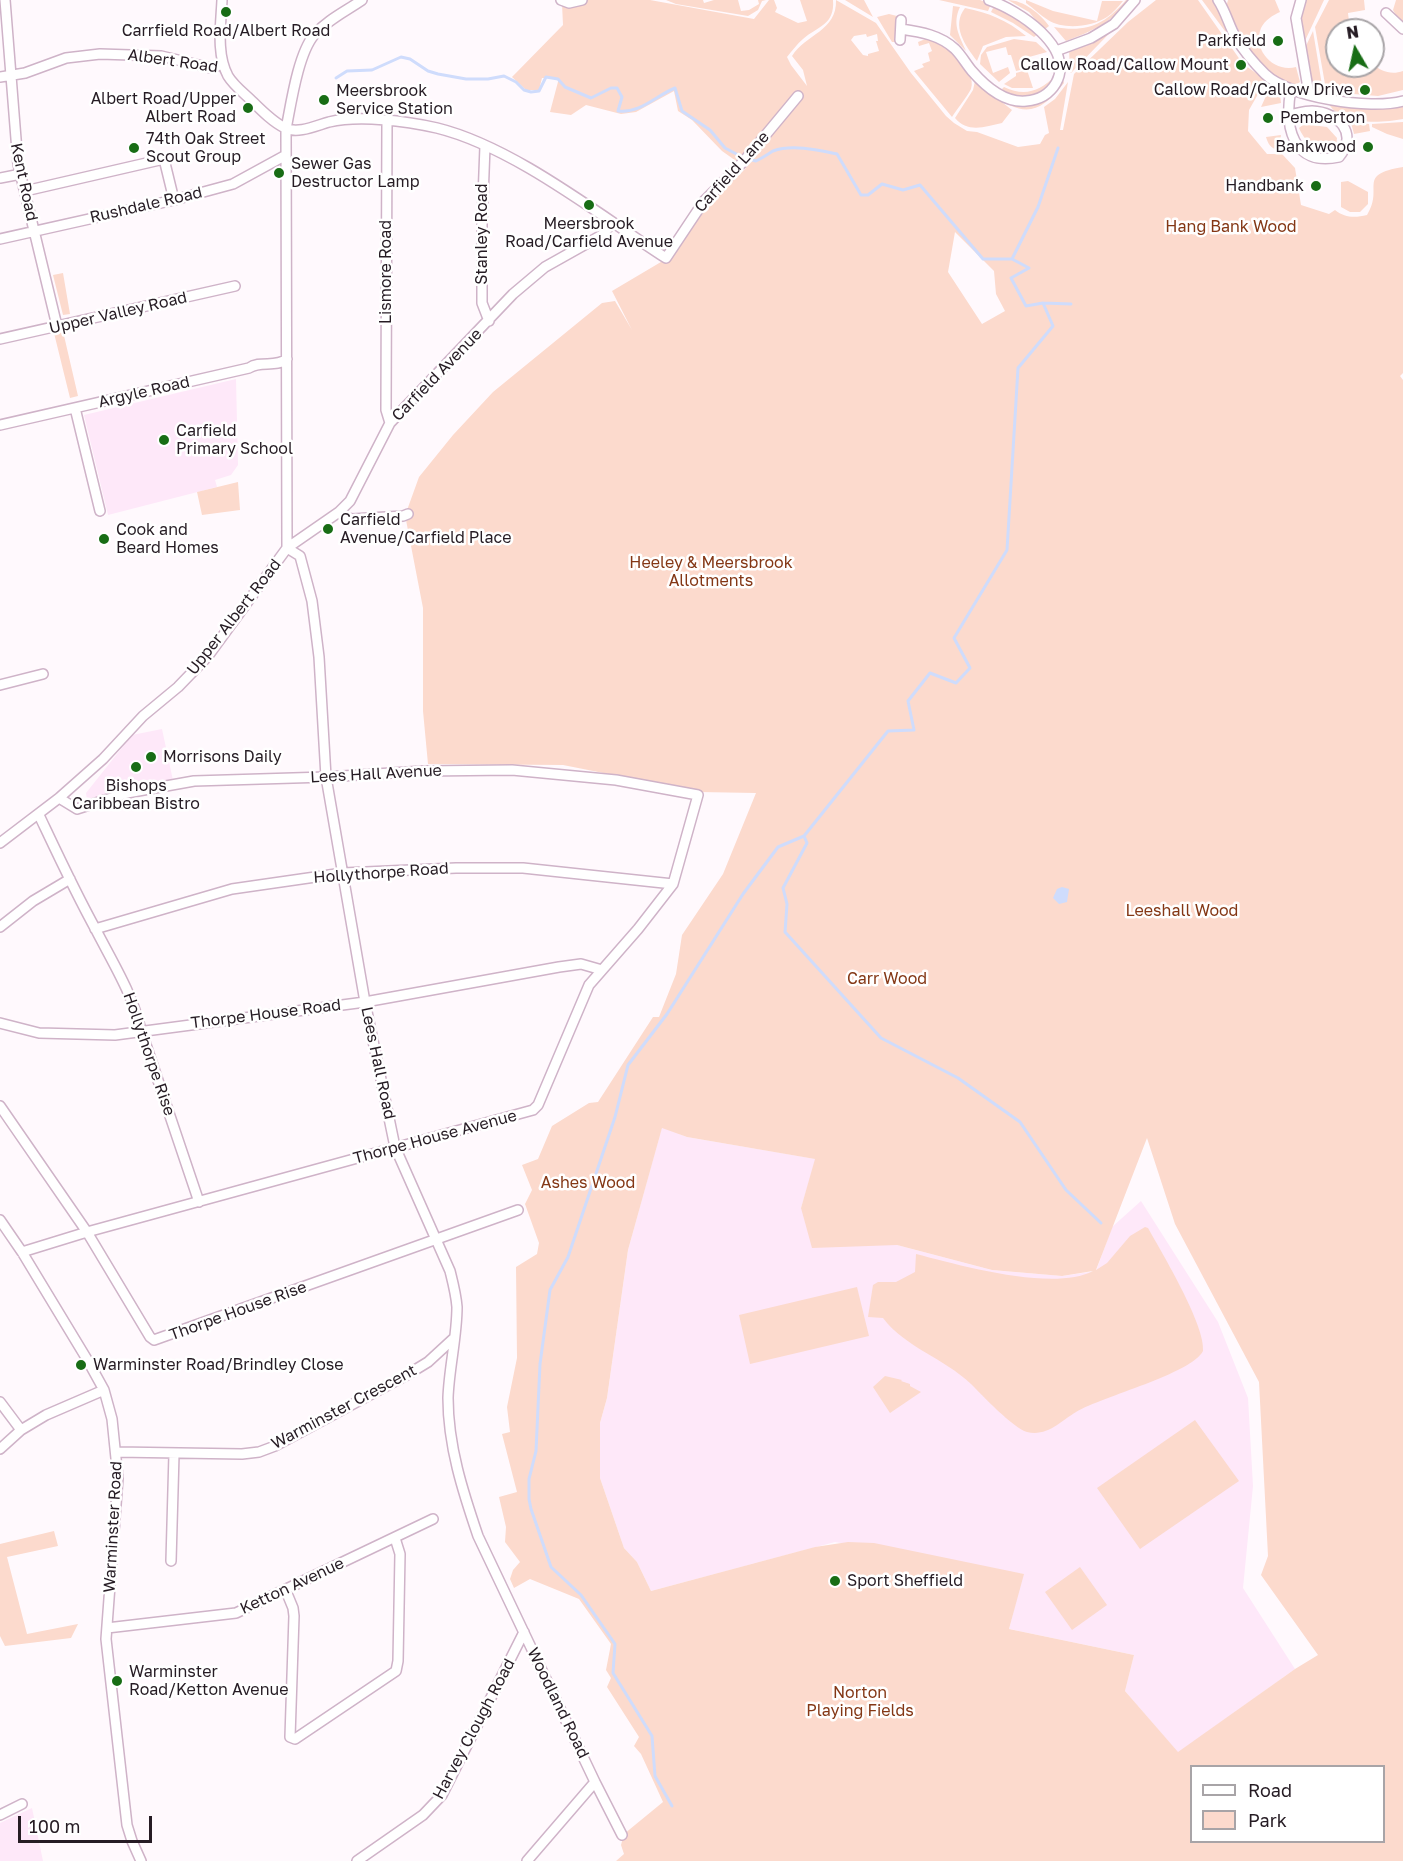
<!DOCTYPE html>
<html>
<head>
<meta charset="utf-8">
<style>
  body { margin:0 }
  #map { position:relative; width:1403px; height:1861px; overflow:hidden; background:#fff9fd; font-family:"Golos Text",sans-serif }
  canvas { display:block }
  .legend { position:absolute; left:1190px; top:1765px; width:195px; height:78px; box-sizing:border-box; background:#fff; border:2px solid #a8a4a7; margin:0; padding:8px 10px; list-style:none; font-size:18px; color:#261c24 }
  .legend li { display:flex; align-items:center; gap:12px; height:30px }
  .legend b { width:30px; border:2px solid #a8a4a7 }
  .north { position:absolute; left:1325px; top:18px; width:60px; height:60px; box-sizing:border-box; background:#fff; border:2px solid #a8a4a7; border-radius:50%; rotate:351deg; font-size:16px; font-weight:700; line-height:24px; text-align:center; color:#261c24 }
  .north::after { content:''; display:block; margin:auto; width:21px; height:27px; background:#186d15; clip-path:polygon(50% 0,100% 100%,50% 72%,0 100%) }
  .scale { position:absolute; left:18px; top:1816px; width:134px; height:27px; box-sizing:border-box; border:3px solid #261c24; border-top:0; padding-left:8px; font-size:18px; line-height:21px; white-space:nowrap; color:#261c24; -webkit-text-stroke:4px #fff; paint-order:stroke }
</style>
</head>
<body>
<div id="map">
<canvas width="1403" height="1861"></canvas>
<ul class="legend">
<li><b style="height:8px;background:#fff"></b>Road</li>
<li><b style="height:16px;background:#fcdacd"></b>Park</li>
</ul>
<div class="north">N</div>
<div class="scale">100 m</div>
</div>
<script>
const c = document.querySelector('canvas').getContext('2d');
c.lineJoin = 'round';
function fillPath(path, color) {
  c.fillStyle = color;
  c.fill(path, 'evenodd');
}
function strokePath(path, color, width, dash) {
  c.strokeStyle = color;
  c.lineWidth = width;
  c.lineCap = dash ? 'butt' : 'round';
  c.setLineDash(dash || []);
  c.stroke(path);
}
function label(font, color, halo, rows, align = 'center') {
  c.font = font + ' "Golos Text",sans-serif';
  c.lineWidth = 5;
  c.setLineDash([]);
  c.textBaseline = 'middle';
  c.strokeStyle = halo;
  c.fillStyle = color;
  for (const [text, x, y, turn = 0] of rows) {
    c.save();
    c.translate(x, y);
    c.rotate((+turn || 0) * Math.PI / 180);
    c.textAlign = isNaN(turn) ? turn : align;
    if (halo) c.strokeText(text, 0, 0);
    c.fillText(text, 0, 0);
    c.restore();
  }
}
const built = new Path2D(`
  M236,379L238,465L231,475L215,480L217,487L108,515L84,415Z
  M162,729L174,785L88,807L86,793L132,735Z
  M662,1127L687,1137L816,1159L801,1208L857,1245H897L992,1270L1062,1276L1096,1271L1112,1227L1141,1201L1218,1322L1248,1398L1253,1486L1243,1588L1295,1669L1178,1753L1125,1691L1134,1655L1009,1629L1023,1574L835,1542L651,1591L637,1562L624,1548L600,1478V1423L607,1398L628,1250Z
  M32,1808L43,1861H0V1823Z`);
const green = new Path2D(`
  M578,0H650L754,19L769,0H774L777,8L775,12L798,23L807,21L800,0H833C835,25 818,26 803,39C797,44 792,51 787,57L791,65L807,86L803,70L792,56C806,34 837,31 836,0L876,23L911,73L946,116L954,123L967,131L977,132L1018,147L1040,144L1045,135L1049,133L1044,107L1055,99L1068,82L1060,130H1063L1074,74L1128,22L1156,0H1198L1243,64L1266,80L1249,110L1248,131L1267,154H1282L1295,168L1301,205L1329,214L1335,210C1345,218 1355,218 1367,215C1385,187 1355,175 1403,167V373L1400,376L1403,380V1861H616L624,1854L621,1845L624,1834L663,1802L641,1754L634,1746L639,1737L607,1687L611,1678L606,1670L611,1644L579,1599L530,1579L514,1588L510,1579L513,1570L520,1562L505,1542L506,1527L499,1497L517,1492L502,1434L510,1432L507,1407L517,1358L516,1267L537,1254L539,1243L525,1204L532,1190L522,1165L538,1159L552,1126L589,1103L598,1102L653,1017H659L676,974L682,935L723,874L756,793L699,792L563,765L428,764L423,711V608L406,520V513L419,477L453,435L493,392L602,303L615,301L632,330L612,291L666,259L714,199L746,168L722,151L692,120L678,111L674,91L636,112L621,114L586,105L571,115L550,112L559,78H542L539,90H526L512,77L563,25L562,4ZM866,34L867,37L877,34L878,41H876L879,51L868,54V56L863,55L851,40L854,36ZM955,232L994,271L996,294L1005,311L982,324L948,272ZM662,1128L687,1137L815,1159L801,1208L812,1248L897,1245L992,1270L1062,1276L1093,1271C1053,1292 959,1265 916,1254L915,1272L896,1282H878L873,1285L868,1317L883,1318C906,1348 944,1358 971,1384C982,1395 1013,1428 1027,1432C1047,1437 1061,1421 1076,1412C1103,1396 1191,1374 1203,1351C1206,1326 1162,1253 1148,1228L1145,1227L1130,1236L1107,1263L1096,1270L1147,1138L1175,1224L1259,1382L1268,1556L1261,1575L1318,1655L1295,1669L1178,1752L1125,1691L1134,1655L1009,1629L1024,1574L874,1543L848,1542L815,1547L651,1591L637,1562L624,1548L600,1478V1423L607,1398L628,1250ZM1192,1766H1384V1842H1192Z
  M666,0H703L704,3L714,0H738L741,11L749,10L759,4L758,0H766L762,1L758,10L748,16L676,4Z
  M845,0H864L873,17Z
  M939,0H980L991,4L988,11Z
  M1008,0C1023,0 1041,14 1049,26L1044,30L1029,12Z
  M1026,0L1053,11L1097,21L1102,1H1123C1118,7 1113,13 1107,17C1092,27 1063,30 1048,20C1040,15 1033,8 1026,3Z
  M1126,0H1128C1114,22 1090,32 1066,41L1054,27C1088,33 1105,24 1126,0Z
  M1202,0H1215L1250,65Z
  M1228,0H1275L1280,12C1273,15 1265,20 1261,28C1252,50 1274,73 1296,67L1300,82L1296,85C1252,72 1247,42 1226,7Z
  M1307,0H1324L1304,43C1302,29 1299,12 1307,0Z
  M1329,0H1364L1365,10L1348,13L1350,30H1337V66H1373V63C1380,72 1392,75 1403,71V90L1378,96L1329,92L1325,84L1315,27Z
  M1396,0H1403V24L1400,22L1393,10Z
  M953,6L960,7C952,24 959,35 966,51L950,35Z
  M994,6L1010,14L1038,34L1034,37L1013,23L991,12Z
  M965,8C989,13 1007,20 1026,36L1006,37L983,46L977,61C965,45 951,26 965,8Z
  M889,14L897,16V42H892L877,17Z
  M1127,15L1071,73L1070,72L1069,48Z
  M1313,31L1323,91L1320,92L1312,89L1305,48Z
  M928,38C943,43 978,70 971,89C966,98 958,108 952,117L914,71L924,67L922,64L930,61L928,53L932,51L929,43L919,46L918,42Z
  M1014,39L1036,42L1047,52L1022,59L1024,69L1016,71L1011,55H1008L1006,47L986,52L993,73L1008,67L1010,73L999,82L980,64L981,55L987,47Z
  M1027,70L1033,88H1012L1004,84L1016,76V73Z
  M1055,76C1047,97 1020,105 1002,89L1004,87C1025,97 1040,91 1055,76Z
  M1063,80L1064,83C1040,114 1024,118 992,94C999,98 1007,103 1015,105C1034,110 1055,97 1063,80Z
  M975,81L1012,110L1002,123C985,127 967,133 955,118L973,90Z
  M1276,92L1280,95L1281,103L1261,107L1266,96Z
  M1329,104L1366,109L1403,106V119C1382,123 1341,126 1329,104Z
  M1353,122L1369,124L1370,131L1354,134L1351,123Z
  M1403,122V139L1387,134L1372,127V124Z
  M1304,124L1327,127L1337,138L1336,147C1320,155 1305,143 1299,128Z
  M1281,135L1279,150C1271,149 1268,144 1266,137Z
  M1348,181L1368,192V204L1360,212H1350L1341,207V182Z
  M63,273L70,314L63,315L53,275Z
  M62,327L78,396L70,398L53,329Z
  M238,482L240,510L202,515L197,492Z
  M857,1287L869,1336L750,1364L739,1315Z
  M885,1376L902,1380L901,1381L910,1384V1386L921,1392L890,1413L873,1387Z
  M1195,1420L1239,1481L1140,1549L1097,1488Z
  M54,1531L58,1546L7,1557L27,1634L78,1624L71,1638L5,1646L0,1636V1544Z
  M1080,1567L1107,1605L1072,1630L1045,1592Z`);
const water = new Path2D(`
  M1062,887L1069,889L1067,902L1059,904L1053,898L1057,889Z`);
const stream = new Path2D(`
  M336,78L347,71L372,70L401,57L410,59L428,71L438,74L466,79H488L504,76L516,82L524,90L531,92L539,91L546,77L558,79L565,87L591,98L611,88H617L622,97L618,111C640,114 657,95 675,88L682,111L710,130L725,148L744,158L756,161C762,158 768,154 773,151C792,144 818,150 837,154L861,195H868L882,184L903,190L920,185L983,259H1012L1029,268L1011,278L1026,306L1043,303L1071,304
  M1012,259L1038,207L1058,148
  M804,836L807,843L783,888L787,904L785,932L881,1038L958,1078L1020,1122L1066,1190L1101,1223
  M672,1806L655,1776L652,1736L613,1673L615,1644L581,1595L551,1567L531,1509L529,1499V1479L536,1451L540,1364L550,1290L568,1257L615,1117L628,1065L667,1014L743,894L778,847L804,836L888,731L914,730L908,701L930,673L956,683L970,668L954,638L1007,550L1018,368L1053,326L1043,303`);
const minor = new Path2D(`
  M5,0L18,164L57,326
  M222,0C221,24 216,54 228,76C234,86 245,94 253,102C263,112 273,122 285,128C298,134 315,126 329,122C360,115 406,121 437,128C514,147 599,215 666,258L704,201L744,161L798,96
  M561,0L569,3L582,0
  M1218,0C1226,12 1229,26 1236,38C1243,50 1255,64 1265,74C1290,98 1370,110 1403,101
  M1301,0L1296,18L1309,94
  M1386,13L1403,29
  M901,29C921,32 940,35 955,49C962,56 966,64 972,71C985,86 1005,103 1026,101C1039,100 1049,95 1056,83C1076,47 1018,10 989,0
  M900,40L901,20
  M1056,51L1091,38L1114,24L1135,0
  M0,77L25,73L66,58L100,54L161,56L211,68L223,64
  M1288,115C1296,114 1304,111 1312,111C1338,112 1359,133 1339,157C1292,167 1284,126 1291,89
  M387,120L386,410L390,423
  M485,146L482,225V303L489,321
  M0,178L21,174
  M25,191L164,159L174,200
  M0,239L174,200L233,184L286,155
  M0,339L235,286
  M75,408L100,511
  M0,425L249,368C260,360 276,368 287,359
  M339,512L345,517L352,519L403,516L408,514
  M287,548L300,556L312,601L319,657L326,777L365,1002L395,1147L450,1271C453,1283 456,1294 457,1307C457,1337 449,1368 448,1398C448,1446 463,1492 478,1536L595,1782L622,1835
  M287,548L339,512L350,501L390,423L513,294L545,267L602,235L612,223
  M0,685L43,674
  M39,815C57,853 75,892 96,930C113,963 132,993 141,1030L199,1202
  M0,843L59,798L103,759L143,716L178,687L208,656L287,548L286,129C291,104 298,54 314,35C327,20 346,11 362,0
  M0,927L33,901L70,879
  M95,929L232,889L343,873L456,868H523L673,884
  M0,1023L39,1033L115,1035L365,1002L559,967L581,964L602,970
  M0,1106L87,1232L150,1337L154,1340L518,1210
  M0,1220L22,1252L88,1361L104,1390L112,1419L118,1478L106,1639L127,1825L132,1841L141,1861
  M22,1252L87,1232L533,1110L538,1105L589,985L638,929L673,884L698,795L616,780L512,770L424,771L326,777L194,781L127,793L77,809L59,798
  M0,1402L21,1430
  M0,1449L21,1430L46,1415L104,1390
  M117,1452L242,1454L259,1452L275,1446L405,1376L428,1362L453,1339
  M171,1561L174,1454
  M286,1591L293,1608L294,1616L290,1737L295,1739L396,1671L398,1661L400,1554L395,1538
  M107,1628L236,1613L433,1519
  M0,1815L22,1804
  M357,1861L423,1815L442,1795L524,1632
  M527,1861L595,1782`);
const markers = [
  [226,12,6,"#186d15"],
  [1278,41,6,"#186d15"],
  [1241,65,6,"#186d15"],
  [1365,90,6,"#186d15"],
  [324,100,6,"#186d15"],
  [248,108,6,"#186d15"],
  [1268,118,6,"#186d15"],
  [1368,147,6,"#186d15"],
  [134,148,6,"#186d15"],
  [279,173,6,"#186d15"],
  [1316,186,6,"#186d15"],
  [589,205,6,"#186d15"],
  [164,440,6,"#186d15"],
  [328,529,6,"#186d15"],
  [104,539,6,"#186d15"],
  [151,757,6,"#186d15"],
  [136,767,6,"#186d15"],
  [81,1365,6,"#186d15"],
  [835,1581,6,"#186d15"],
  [117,1681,6,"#186d15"]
];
const poiNames = [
  ["Carrfield Road/Albert Road",226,31,"center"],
  ["Parkfield",1266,41,"right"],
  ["Callow Road/Callow Mount",1229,65,"right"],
  ["Callow Road/Callow Drive",1353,90,"right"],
  ["Meersbrook",336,91],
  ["Service Station",336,109],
  ["Albert Road/Upper",236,99,"right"],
  ["Albert Road",236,117,"right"],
  ["Pemberton",1280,118],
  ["74th Oak Street",146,139],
  ["Scout Group",146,157],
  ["Bankwood",1356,147,"right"],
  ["Sewer Gas",291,164],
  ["Destructor Lamp",291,182],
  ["Handbank",1304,186,"right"],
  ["Meersbrook",589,224,"center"],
  ["Road/Carfield Avenue",589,242,"center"],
  ["Carfield",176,431],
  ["Primary School",176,449],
  ["Carfield",340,520],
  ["Avenue/Carfield Place",340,538],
  ["Cook and",116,530],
  ["Beard Homes",116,548],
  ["Morrisons Daily",163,757],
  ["Bishops",136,786,"center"],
  ["Caribbean Bistro",136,804,"center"],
  ["Warminster Road/Brindley Close",93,1365],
  ["Sport Sheffield",847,1581],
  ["Warminster",129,1672],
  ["Road/Ketton Avenue",129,1690]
];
const streetNames = [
  ["Albert Road",173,61,8],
  ["Carfield Lane",732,172,-48],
  ["Kent Road",24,182,78],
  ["Rushdale Road",146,205,-13],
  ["Stanley Road",482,234,-90],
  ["Lismore Road",386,272,-90],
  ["Upper Valley Road",118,313,-13],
  ["Carfield Avenue",437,375,-46],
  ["Argyle Road",144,392,-13],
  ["Upper Albert Road",234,617,-52],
  ["Lees Hall Avenue",376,774,-3],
  ["Hollythorpe Road",381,873,-4],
  ["Thorpe House Road",266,1014,-7],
  ["Hollythorpe Rise",149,1054,71],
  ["Lees Hall Road",378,1063,78],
  ["Thorpe House Avenue",435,1137,-15],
  ["Thorpe House Rise",238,1311,-20],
  ["Warminster Crescent",344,1407,-28],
  ["Warminster Road",113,1527,-87],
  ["Ketton Avenue",292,1586,-25],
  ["Woodland Road",558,1703,64],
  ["Harvey Clough Road",474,1729,-62]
];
const parkNames = [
  ["Hang Bank Wood",1231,227],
  ["Heeley & Meersbrook",711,563],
  ["Allotments",711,581],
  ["Leeshall Wood",1182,911],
  ["Carr Wood",887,979],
  ["Ashes Wood",588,1183],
  ["Norton",860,1693],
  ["Playing Fields",860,1711]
];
fillPath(built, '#fee8f9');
fillPath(green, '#fcdacd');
fillPath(water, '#cfdcfc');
strokePath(stream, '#cfdcfc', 3);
strokePath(minor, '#cfb3c8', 12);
strokePath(minor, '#fff', 9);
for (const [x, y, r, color] of markers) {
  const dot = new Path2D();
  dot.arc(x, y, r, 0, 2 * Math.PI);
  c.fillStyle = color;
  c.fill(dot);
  strokePath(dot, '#fff', 2);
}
label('16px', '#261c24', '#fff', poiNames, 'left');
label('16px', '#261c24', '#fff', streetNames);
label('16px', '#843715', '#fff', parkNames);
</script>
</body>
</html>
